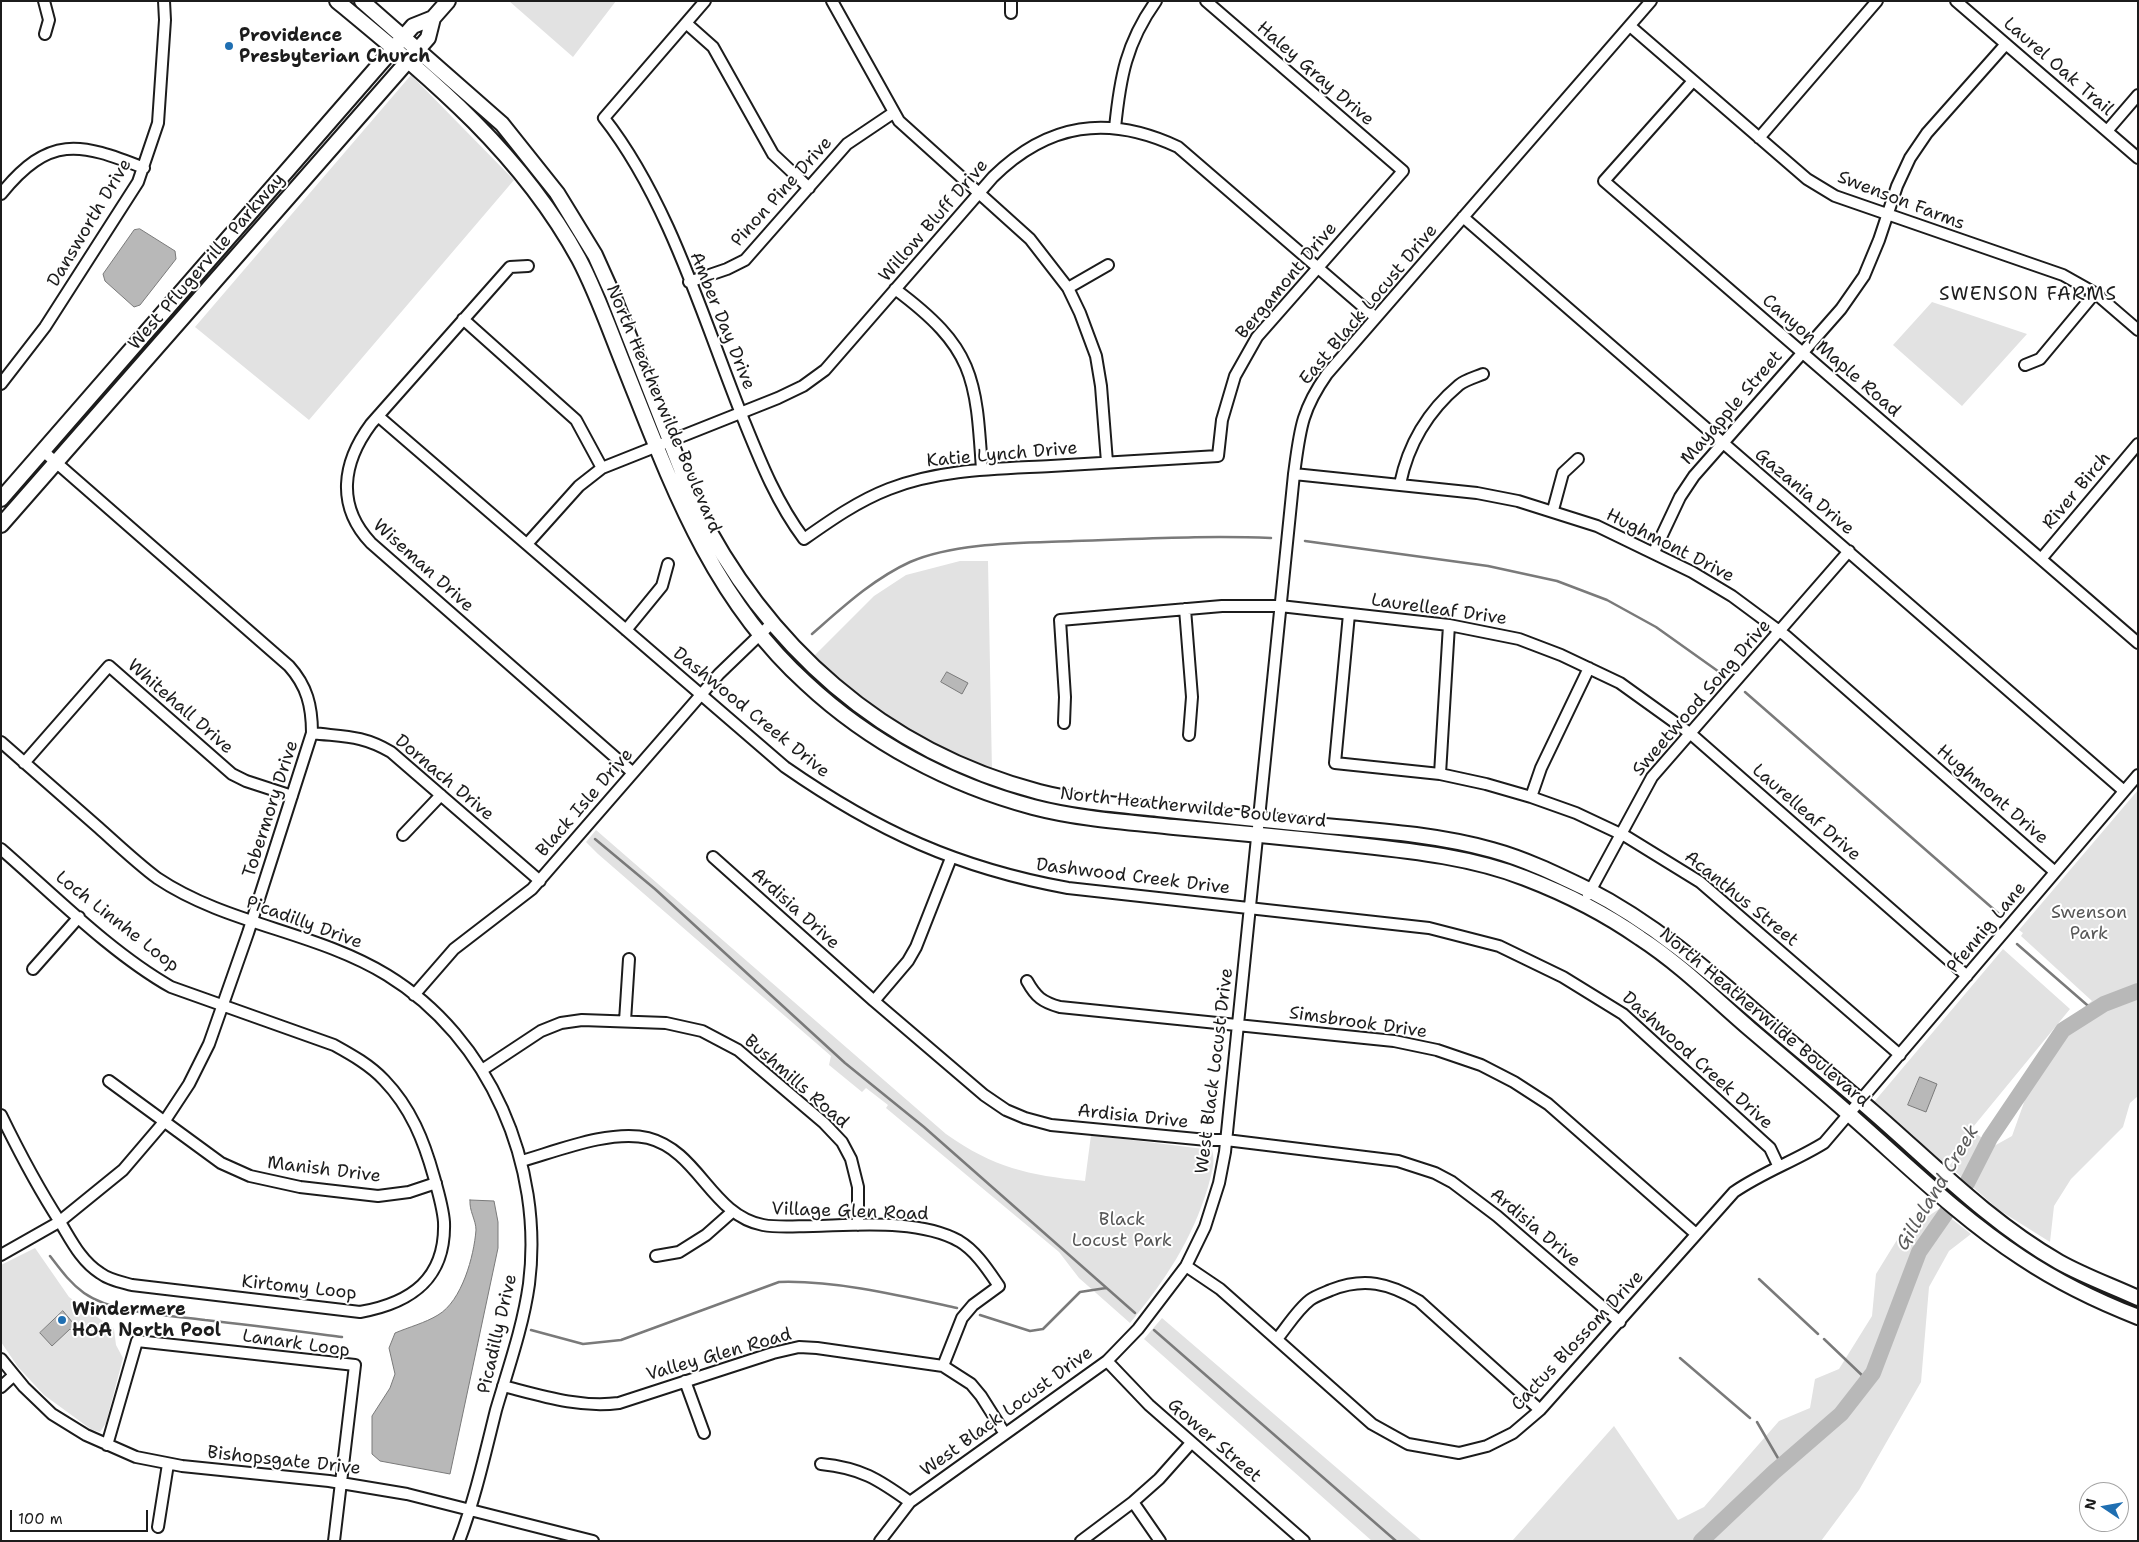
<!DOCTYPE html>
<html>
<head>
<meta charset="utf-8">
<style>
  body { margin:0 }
  #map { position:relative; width:2139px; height:1542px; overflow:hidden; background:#fff; font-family:"Shantell Sans",sans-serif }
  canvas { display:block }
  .frame { position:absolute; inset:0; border:2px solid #1c1c1c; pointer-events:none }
  .north { position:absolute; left:2079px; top:1482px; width:50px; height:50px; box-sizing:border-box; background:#fff; border:1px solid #a4a4a4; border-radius:50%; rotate:282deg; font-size:14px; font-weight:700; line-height:20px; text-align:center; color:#1c1c1c }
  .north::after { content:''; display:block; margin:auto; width:18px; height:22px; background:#1f6fb2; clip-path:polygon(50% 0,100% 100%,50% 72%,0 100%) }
  .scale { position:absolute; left:10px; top:1510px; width:138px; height:22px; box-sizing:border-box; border:2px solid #1c1c1c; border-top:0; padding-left:6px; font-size:15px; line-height:18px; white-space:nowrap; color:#1c1c1c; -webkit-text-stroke:4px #fff; paint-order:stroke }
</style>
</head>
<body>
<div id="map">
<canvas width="2139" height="1542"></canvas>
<div class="frame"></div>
<div class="north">N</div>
<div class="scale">100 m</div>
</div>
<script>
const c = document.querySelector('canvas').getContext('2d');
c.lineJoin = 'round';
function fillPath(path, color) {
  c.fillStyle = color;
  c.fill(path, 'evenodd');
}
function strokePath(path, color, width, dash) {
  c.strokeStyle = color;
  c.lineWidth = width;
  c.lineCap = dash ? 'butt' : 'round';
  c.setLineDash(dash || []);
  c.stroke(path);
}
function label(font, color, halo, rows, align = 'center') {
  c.font = font + ' "Shantell Sans",sans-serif';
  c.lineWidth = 4;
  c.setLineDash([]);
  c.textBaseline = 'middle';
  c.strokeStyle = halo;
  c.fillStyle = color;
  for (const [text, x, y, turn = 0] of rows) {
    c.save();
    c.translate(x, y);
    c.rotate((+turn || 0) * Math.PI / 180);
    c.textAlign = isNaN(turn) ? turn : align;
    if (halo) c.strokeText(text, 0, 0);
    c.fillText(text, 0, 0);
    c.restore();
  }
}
const green = new Path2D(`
  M509,1H616L573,57Z
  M411,75L514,180L309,420L195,327Z
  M1932,302L2027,334L1962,406L1893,345Z
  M960,561H988L992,772L888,720L850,692L812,658L874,596L906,575Z
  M2138,790V1096L2130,1103L2123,1127L2071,1179L2054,1206L2050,1242L1999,1210L1949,1166L1975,1133L1994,1146L2012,1136L2040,1058L2068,1019L2092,1001L2021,936L2023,933L2019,930Z
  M596,830L946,1134C994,1168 1028,1175 1085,1181L1091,1135L1212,1150C1216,1162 1211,1175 1208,1187C1192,1240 1165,1281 1130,1323L1079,1278L1059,1252L886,1108L888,1105L866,1088L862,1092L829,1065L831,1056L598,854L586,842Z
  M2003,949L2070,1009L1941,1166L1873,1105L1874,1102Z
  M1939,1209L1971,1234L1949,1251L1929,1287L1921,1382L1859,1490L1821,1541H1512L1614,1426L1678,1520L1704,1507L1779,1421L1810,1408L1815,1379L1839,1369L1872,1316L1876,1274L1900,1235Z
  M35,1248L69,1297L114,1329L116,1345L123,1358L106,1423L100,1432L92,1430L44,1395L18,1367L1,1342V1265Z
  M1162,1318L1422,1541H1372L1144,1339Z`);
const water = new Path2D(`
  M140,229L175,251L176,259L140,305L134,307L105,281L103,274L134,230Z
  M947,672L968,683L962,694L941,682Z
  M1920,1077L1937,1084L1926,1112L1908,1105Z
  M470,1200L494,1201L498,1222V1248L450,1474L380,1461L372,1454V1416L390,1388L395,1374L389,1348L395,1333C409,1327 425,1323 438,1315C462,1301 474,1256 476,1230C476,1220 469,1211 470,1200Z
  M63,1311L78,1329L75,1333L70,1329L52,1346L40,1333Z`);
const stream = new Path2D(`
  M1305,541L1488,566L1557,581L1607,600L1656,627L1722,674
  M812,634C843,607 873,579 910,562C956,542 1024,543 1074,541C1140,539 1206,535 1271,538
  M1745,692L1998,913
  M595,839L655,889L845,1063L924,1127L1135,1313
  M2017,944L2094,1011
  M50,1256C60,1269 70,1283 84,1293C114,1314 169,1315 205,1320C251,1325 296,1331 342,1337
  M1759,1279L1818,1334
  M980,1315L1030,1331L1043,1329L1080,1292L1106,1288
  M531,1330L583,1344L621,1340L779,1282C835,1280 902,1296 957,1308
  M1154,1330L1396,1541
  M1824,1339L1867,1380
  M1680,1358L1750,1418
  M1757,1422L1782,1465`);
const river = new Path2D(`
  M1701,1541L1774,1472L1841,1414L1873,1373L1919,1252L1967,1183L1990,1138L2063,1030L2104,1004L2138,991`);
const minor = new Path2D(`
  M44,1L49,20L45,34
  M705,1L604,118C670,202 704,322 744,421C761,463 777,503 804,539C831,520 858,501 889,489C940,469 997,469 1051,466C1107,463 1162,459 1218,456L1222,420L1235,376L1257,337L1403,171L1206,1
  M832,1L899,121L1030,239L1068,288L1080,313L1096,356L1101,386L1107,462
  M1956,1L2138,158
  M1011,13V1
  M686,23L713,47L773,154L809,188
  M1630,26L1807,179L1835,196L2063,275L2095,293L2138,330
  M1693,81L1604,181L2138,643
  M1115,128C1120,78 1126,43 1156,1
  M2107,131L2138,95
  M1759,138L1877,1
  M1,194C49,135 79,142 144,168
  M1463,217L2124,791
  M528,266L510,267L371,424C342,463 336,506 371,543L632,772
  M689,282L727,269L745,260L847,144L893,113
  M1068,288L1108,265
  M895,289C974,348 976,376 982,470
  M463,319L576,420L602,468
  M2025,365L2040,359L2095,293
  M1,384L45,327L138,182L158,123L165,20L164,1
  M378,416L785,767C877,831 958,868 1068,888L1429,928L1499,946L1563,977L1623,1014L1770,1148L1778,1165
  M1294,474L1477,493L1518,501L1597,526L1692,572L1732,596L1786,636L2055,872
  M1400,484C1408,445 1428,411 1459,385C1465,380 1476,377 1483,374
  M1553,510L1563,473L1578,459
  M527,544L579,486L602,468L778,398L803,386L825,370L993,177C1048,123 1108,114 1178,147L1375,317
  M1654,552L1680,497L1694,476L1841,309L1864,276L1879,240L1897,186L1910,158L1927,133L2006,44
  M2041,559L2138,444
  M1185,609L1192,697L1189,735
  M1349,614L1335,763L1440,774L1486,784L1531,797L1576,813L1627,837L1700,882L1900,1055
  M626,630L662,586L668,564
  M1064,723L1065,697L1060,620L1222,606H1280L1449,625L1519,639L1561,655L1620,683L1691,734L1967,976
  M312,733C345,737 362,735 391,752L540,881
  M1,742C34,771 67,800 99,828C118,845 137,863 157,878C227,925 315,931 387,975C490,1038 544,1166 529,1284C523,1327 508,1369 496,1410C485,1454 475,1499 459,1541
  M24,763L109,666L232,774L246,781L292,796
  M1440,774L1449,625
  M1531,797L1541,768L1589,668
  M403,835L441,795
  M1,849C54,895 111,953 171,987L334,1045C352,1055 370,1065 384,1080C411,1108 424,1141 434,1177C438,1191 443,1208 444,1222C446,1279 411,1303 360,1312L132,1285C121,1282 109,1280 100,1273C81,1261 71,1240 60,1222C38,1188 19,1152 1,1115
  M713,857L874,1001L984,1095L1006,1110L1025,1118L1051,1125L1207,1140H1226L1398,1161L1435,1173L1452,1182L1497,1216L1620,1322
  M1588,895L1652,777L1849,551
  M33,969L79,917
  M1027,981C1036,997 1042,1002 1060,1007L1394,1041L1437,1050L1481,1065L1514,1082L1548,1104L1696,1234
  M414,995L454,949L532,889L719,674L772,623
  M874,1001L908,961L916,947L951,858
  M625,1021L629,959
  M482,1070L541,1031L561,1023L582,1020L666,1023L702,1031L738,1050L824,1123L842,1142L851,1159L858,1187V1225
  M109,1081L221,1163L250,1176L300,1187L378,1196L409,1192L436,1183
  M522,1161C557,1151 611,1129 648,1138C699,1151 711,1215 763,1225C779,1228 797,1226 813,1226C858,1225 919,1219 959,1241C976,1251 988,1270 999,1286L973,1305L962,1318L943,1366
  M1,1255L59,1222L123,1170L164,1122L189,1084L209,1044L248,933L312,733C312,706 307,686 289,666L43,451
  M656,1256L679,1252L706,1235L732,1212
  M1186,1266L1220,1289L1372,1424L1408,1444L1459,1453L1487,1446L1513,1433L1540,1410L1734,1192C1763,1172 1795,1161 1824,1143L2138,775
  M1277,1339C1287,1327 1297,1310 1310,1300C1315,1296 1324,1293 1331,1290C1364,1277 1389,1283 1419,1301L1540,1410
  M1,1359L24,1387L52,1414L86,1435L136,1457L182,1466L329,1481L407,1494L593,1541
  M1107,1361L1149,1405L1304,1541
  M685,1381L704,1433
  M503,1386C542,1396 579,1408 619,1403L773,1353L799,1347L817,1348L943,1366L971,1384L981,1396L1005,1434
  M1,1387L14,1375
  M107,1445L137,1341L355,1365L334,1541
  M821,1464C861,1468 878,1479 910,1502
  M1133,1502L1160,1541
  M158,1527L168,1464
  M880,1541L910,1502L1107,1361L1138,1329L1186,1266L1205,1227L1219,1183L1225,1152L1294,474C1300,430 1301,411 1327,374L1651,1
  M1081,1541L1133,1502L1159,1479L1191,1443`);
const major = new Path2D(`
  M337,1C430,78 520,151 579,259C597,293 610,331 625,368C671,483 711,597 806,683C869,742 950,785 1033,807C1079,819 1127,822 1174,827C1229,832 1284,837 1339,843C1401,850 1466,855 1525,878C1564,893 1606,914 1640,938C1680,964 1714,998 1750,1029C1783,1057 1816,1085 1849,1114C1905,1163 1959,1217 2022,1258C2058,1282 2097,1301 2138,1317
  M362,1L502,124L557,193L595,255L613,295L694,502C765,646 883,751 1039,792C1078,802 1119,805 1158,809C1207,814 1256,819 1304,824C1366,830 1431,833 1492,850C1525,859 1556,874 1587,889C1652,922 1705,968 1760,1016C1797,1048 1835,1079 1872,1111C1932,1163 1989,1222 2059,1262C2084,1276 2112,1286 2138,1298
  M1,499L413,26L433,18
  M1,525L428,38L433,18L448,1`);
const markers = [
  [229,46,5,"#1f6fb2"],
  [62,1320,5,"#1f6fb2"]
];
const poiNames = [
  ["Providence",239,36],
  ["Presbyterian Church",239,57],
  ["Windermere",72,1310],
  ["HOA North Pool",72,1331]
];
const streetNames = [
  ["Laurel Oak Trail",2058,67,41],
  ["Haley Gray Drive",1315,74,41],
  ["Pinon Pine Drive",782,192,-48],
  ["Swenson Farms",1901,201,21],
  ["Willow Bluff Drive",934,221,-49],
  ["Dansworth Drive",90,223,-59],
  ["West Pflugerville Parkway",207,262,-49],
  ["Bergamont Drive",1287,281,-50],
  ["East Black Locust Drive",1369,305,-50],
  ["Amber Day Drive",722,321,68],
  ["Canyon Maple Road",1831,356,41],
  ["Mayapple Street",1732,408,-49],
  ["North Heatherwilde Boulevard",663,409,67],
  ["Katie Lynch Drive",1002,455,-5],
  ["River Birch",2077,491,-50],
  ["Gazania Drive",1804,492,40],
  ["Hughmont Drive",1670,546,27],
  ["Wiseman Drive",423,566,42],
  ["Laurelleaf Drive",1439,610,8],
  ["Sweetwood Song Drive",1702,698,-49],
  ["Whitehall Drive",180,707,41],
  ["Dashwood Creek Drive",751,713,39],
  ["Dornach Drive",444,778,40],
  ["Hughmont Drive",1992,795,41],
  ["Black Isle Drive",585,803,-49],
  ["North Heatherwilde Boulevard",1193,808,6],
  ["Tobermory Drive",271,809,-72],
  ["Laurelleaf Drive",1806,813,41],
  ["Dashwood Creek Drive",1133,877,7],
  ["Acanthus Street",1741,899,39],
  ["Ardisia Drive",795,909,42],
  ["Loch Linnhe Loop",117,922,38],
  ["Picadilly Drive",304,923,20],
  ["Pfennig Lane",1987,928,-50],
  ["North Heatherwilde Boulevard",1764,1018,40],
  ["Simsbrook Drive",1358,1023,8],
  ["Dashwood Creek Drive",1697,1061,42],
  ["West Black Locust Drive",1215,1071,-83],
  ["Bushmills Road",796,1082,41],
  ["Ardisia Drive",1133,1117,6],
  ["Manish Drive",324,1170,7],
  ["Village Glen Road",850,1212,2],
  ["Ardisia Drive",1535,1228,40],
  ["Kirtomy Loop",299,1288,6],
  ["Picadilly Drive",498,1334,-77],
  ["Cactus Blossom Drive",1578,1341,-47],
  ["Lanark Loop",296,1344,8],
  ["Valley Glen Road",719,1355,-16],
  ["West Black Locust Drive",1007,1412,-36],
  ["Gower Street",1214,1441,41],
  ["Bishopsgate Drive",284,1461,6]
];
const parkNames = [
  ["Swenson",2089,913],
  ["Park",2089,934],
  ["Black",1122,1220],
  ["Locust Park",1122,1241]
];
const neighbourhoodNames = [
  ["SWENSON FARMS",2028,295]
];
const waterNames = [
  ["Gilleland Creek",1938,1188,-59]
];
fillPath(green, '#e2e2e2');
fillPath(water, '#b8b8b8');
strokePath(water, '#7a7a7a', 1);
strokePath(stream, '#7a7a7a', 2.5);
strokePath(river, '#b8b8b8', 16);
strokePath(minor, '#1c1c1c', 14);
strokePath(major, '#1c1c1c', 18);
strokePath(minor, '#fff', 10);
strokePath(major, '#fff', 14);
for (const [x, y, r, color] of markers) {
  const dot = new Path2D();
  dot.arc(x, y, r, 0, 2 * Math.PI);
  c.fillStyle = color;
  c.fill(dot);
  strokePath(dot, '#fff', 2);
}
label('bold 18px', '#1c1c1c', '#fff', poiNames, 'left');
label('18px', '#1c1c1c', '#fff', streetNames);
label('18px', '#575757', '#fff', parkNames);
c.letterSpacing = '1px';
label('19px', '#1c1c1c', '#fff', neighbourhoodNames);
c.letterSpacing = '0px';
label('italic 19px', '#5a5a5a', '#fff', waterNames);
</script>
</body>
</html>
